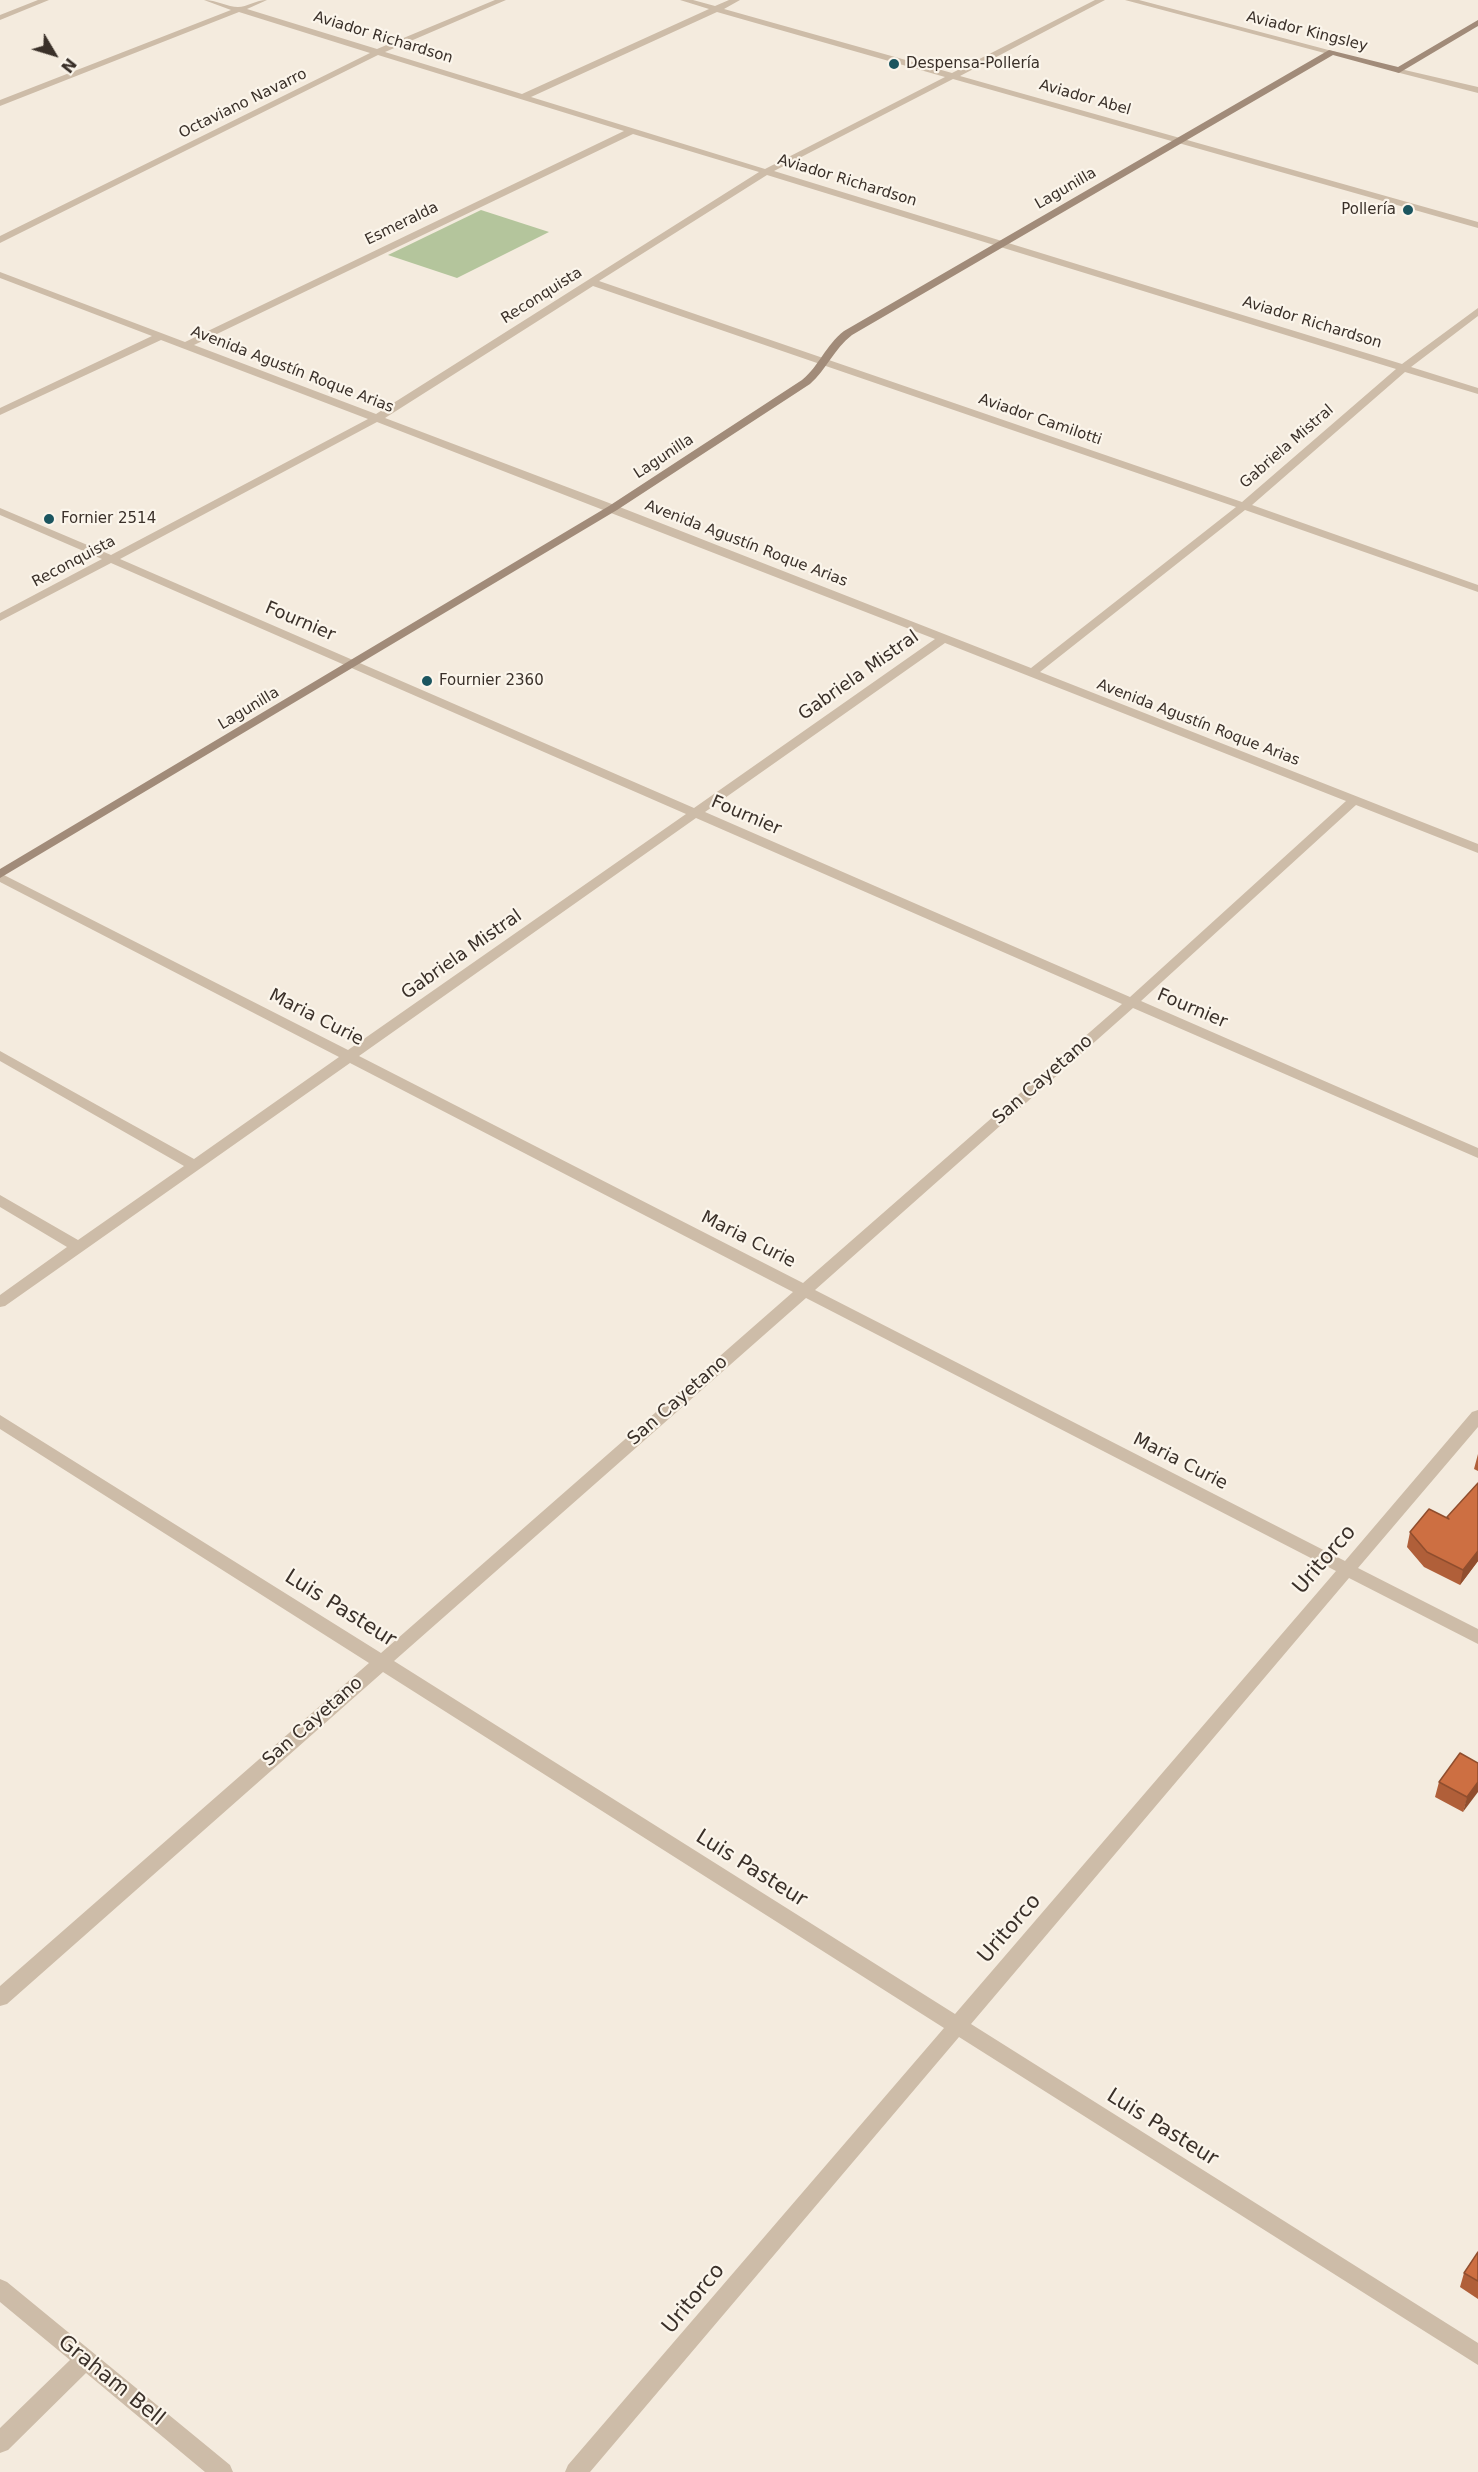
<!DOCTYPE html>
<html>
<head>
<meta charset="utf-8">
<style>
  body { margin:0 }
  #map { position:relative; width:1478px; height:2472px; overflow:hidden; background:#f4ebde; font-family:"DejaVu Sans",sans-serif }
  canvas { display:block }
  .north { position:absolute; left:24px; top:24px; width:60px; height:60px; -webkit-text-stroke:4px #fbf5eb; paint-order:stroke; rotate:128deg; font-size:16px; font-weight:700; line-height:24px; text-align:center; color:#3a3029 }
  .north::after { content:''; display:block; margin:auto; width:21px; height:27px; background:#3a3029; clip-path:polygon(50% 0,100% 100%,50% 72%,0 100%) }
</style>
</head>
<body>
<div id="map">
<canvas width="1478" height="2472"></canvas>
<div class="north">N</div>
</div>
<script>
const c = document.querySelector('canvas').getContext('2d');
c.lineJoin = 'round';
function fillPath(path, color) {
  c.fillStyle = color;
  c.fill(path, 'evenodd');
}
function strokePath(path, color, width, dash) {
  c.strokeStyle = color;
  c.lineWidth = width;
  c.lineCap = dash ? 'butt' : 'round';
  c.setLineDash(dash || []);
  c.stroke(path);
}
function label(font, color, halo, rows, align = 'center') {
  c.font = font + ' "DejaVu Sans",sans-serif';
  c.lineWidth = 4.5;
  c.setLineDash([]);
  c.textBaseline = 'middle';
  c.strokeStyle = halo;
  c.fillStyle = color;
  for (const [text, x, y, turn = 0] of rows) {
    c.save();
    c.translate(x, y);
    c.rotate((+turn || 0) * Math.PI / 180);
    c.textAlign = isNaN(turn) ? turn : align;
    if (halo) c.strokeText(text, 0, 0);
    c.fillText(text, 0, 0);
    c.restore();
  }
}
const green = new Path2D(`
  M481,210L549,232L457,278L388,255Z`);
const street = new Path2D(`
  M38,0H49L0,20V15Z
  M204,0C216,0 228,7 238,7C247,7 256,0 267,0L247,9L377,49L495,0H506L385,52L522,94L709,9L680,0H693L715,6L729,0H740L724,9L952,73L1095,0H1105L960,76L1478,222V228L953,79L774,171L1402,364L1478,308V316L1411,367L1478,388V394L1405,372L1252,505L1478,585V592L1245,510L1040,672L1478,844V853L1356,805L1141,1001L1478,1148V1158L1133,1008L815,1290L1345,1561L1472,1412L1478,1410V1427L1358,1568L1478,1629V1644L1349,1578L971,2024L1478,2343V2365L959,2037L590,2472H565L568,2465L944,2028L383,1672L7,2004L0,2006V1986L369,1663L0,1429V1415L381,1653L793,1292L350,1063L5,1306L0,1307V1295L67,1247L0,1207V1195L78,1240L184,1166L0,1061V1051L194,1159L339,1057L0,882V873L348,1050L686,814L111,563L0,621V613L102,559L0,515V508L111,555L368,419L161,340L0,415V408L152,336L0,278V272L185,342L624,131L378,55L0,243V236L370,53L239,12L0,106V100L231,10ZM717,12L945,77L765,169L531,97ZM633,134L759,172L376,414L194,345ZM767,175L1396,369L1242,502L599,281ZM593,286L1236,507L1031,668L617,506L385,418ZM377,422L935,639L694,808L120,559ZM945,643L1346,801L1130,997L705,812ZM696,818L1122,1004L803,1283L359,1056ZM806,1298L1336,1571L955,2014L394,1661Z
  M1125,0H1139L1336,52L1332,55Z
  M1396,68L1478,87V93L1396,72Z
  M0,2279L7,2282L230,2465L233,2472H205L86,2373L8,2450L0,2453V2428L70,2360L0,2302Z`);
const secondary = new Path2D(`
  M1478,20V26L1399,73L1333,55L852,335C834,349 826,370 810,384L617,510L0,878V869L609,506L802,380C820,365 825,346 844,331L1329,50L1398,67Z`);
const wall = new Path2D(`
  M1478,1454V1471L1474,1469Z
  M1447,1517L1478,1561L1460,1585L1424,1567L1407,1547L1410,1532L1447,1518Z
  M1478,1763L1463,1812L1435,1797L1439,1782Z
  M1478,2252V2299L1460,2287L1464,2273Z`);
const shadedWall = new Path2D(`
  M1478,1551V1561L1460,1585L1463,1570Z
  M1478,1782V1792L1463,1812L1467,1797Z`);
const building = new Path2D(`
  M1478,1483V1551L1463,1570L1427,1552L1410,1532L1429,1509L1449,1519L1447,1517Z
  M1460,1753L1478,1763V1782L1467,1797L1439,1782Z
  M1478,2252V2281L1464,2273Z`);
const markers = [
  [894,64,6,"#1b555f"],
  [1408,210,6,"#1b555f"],
  [49,519,6,"#1b555f"],
  [427,681,6,"#1b555f"]
];
const farStreetnames = [
  ["Aviador Kingsley",1307,32,14],
  ["Aviador Richardson",383,38,17],
  ["Aviador Abel",1085,98,16],
  ["Octaviano Navarro",243,104,-26],
  ["Aviador Richardson",847,181,17],
  ["Lagunilla",1066,189,-30],
  ["Esmeralda",402,224,-26],
  ["Reconquista",542,296,-32],
  ["Aviador Richardson",1312,323,17],
  ["Avenida Agustín Roque Arias",292,370,21],
  ["Aviador Camilotti",1040,420,19],
  ["Gabriela Mistral",1287,447,-41],
  ["Lagunilla",664,457,-33],
  ["Avenida Agustín Roque Arias",746,544,21],
  ["Reconquista",74,562,-28],
  ["Lagunilla",249,709,-31],
  ["Avenida Agustín Roque Arias",1198,723,21]
];
const farPoinames = [
  ["Despensa-Pollería",906,64],
  ["Pollería",1396,210,"right"],
  ["Fornier 2514",61,519],
  ["Fournier 2360",439,681]
];
const streetNames = [
  ["Fournier",300,622,23],
  ["Gabriela Mistral",859,676,-35],
  ["Fournier",746,816,23],
  ["Gabriela Mistral",462,955,-35],
  ["Fournier",1192,1009,23],
  ["Maria Curie",316,1018,27],
  ["San Cayetano",1043,1080,-41],
  ["Maria Curie",748,1240,27],
  ["San Cayetano",678,1401,-41],
  ["Maria Curie",1180,1462,27],
  ["San Cayetano",313,1722,-41]
];
const nearStreetnames = [
  ["Uritorco",1325,1560,-49],
  ["Luis Pasteur",340,1609,32],
  ["Luis Pasteur",751,1869,32],
  ["Uritorco",1010,1929,-49],
  ["Luis Pasteur",1162,2128,32],
  ["Uritorco",694,2299,-50],
  ["Graham Bell",111,2381,39]
];
fillPath(green, '#b4c59c');
fillPath(street, '#cdbca8');
fillPath(secondary, '#a18b79');
fillPath(wall, '#b05f39');
fillPath(shadedWall, '#904e2e');
fillPath(building, '#cd6f42');
strokePath(building, '#904e2e', 1.5);
for (const [x, y, r, color] of markers) {
  const dot = new Path2D();
  dot.arc(x, y, r, 0, 2 * Math.PI);
  c.fillStyle = color;
  c.fill(dot);
  strokePath(dot, '#fbf5eb', 2);
}
label('15px', '#3a3029', '#fbf5eb', farStreetnames);
label('15px', '#3a3029', '#fbf5eb', farPoinames, 'left');
label('18px', '#3a3029', '#fbf5eb', streetNames);
label('21px', '#3a3029', '#fbf5eb', nearStreetnames);
</script>
</body>
</html>
